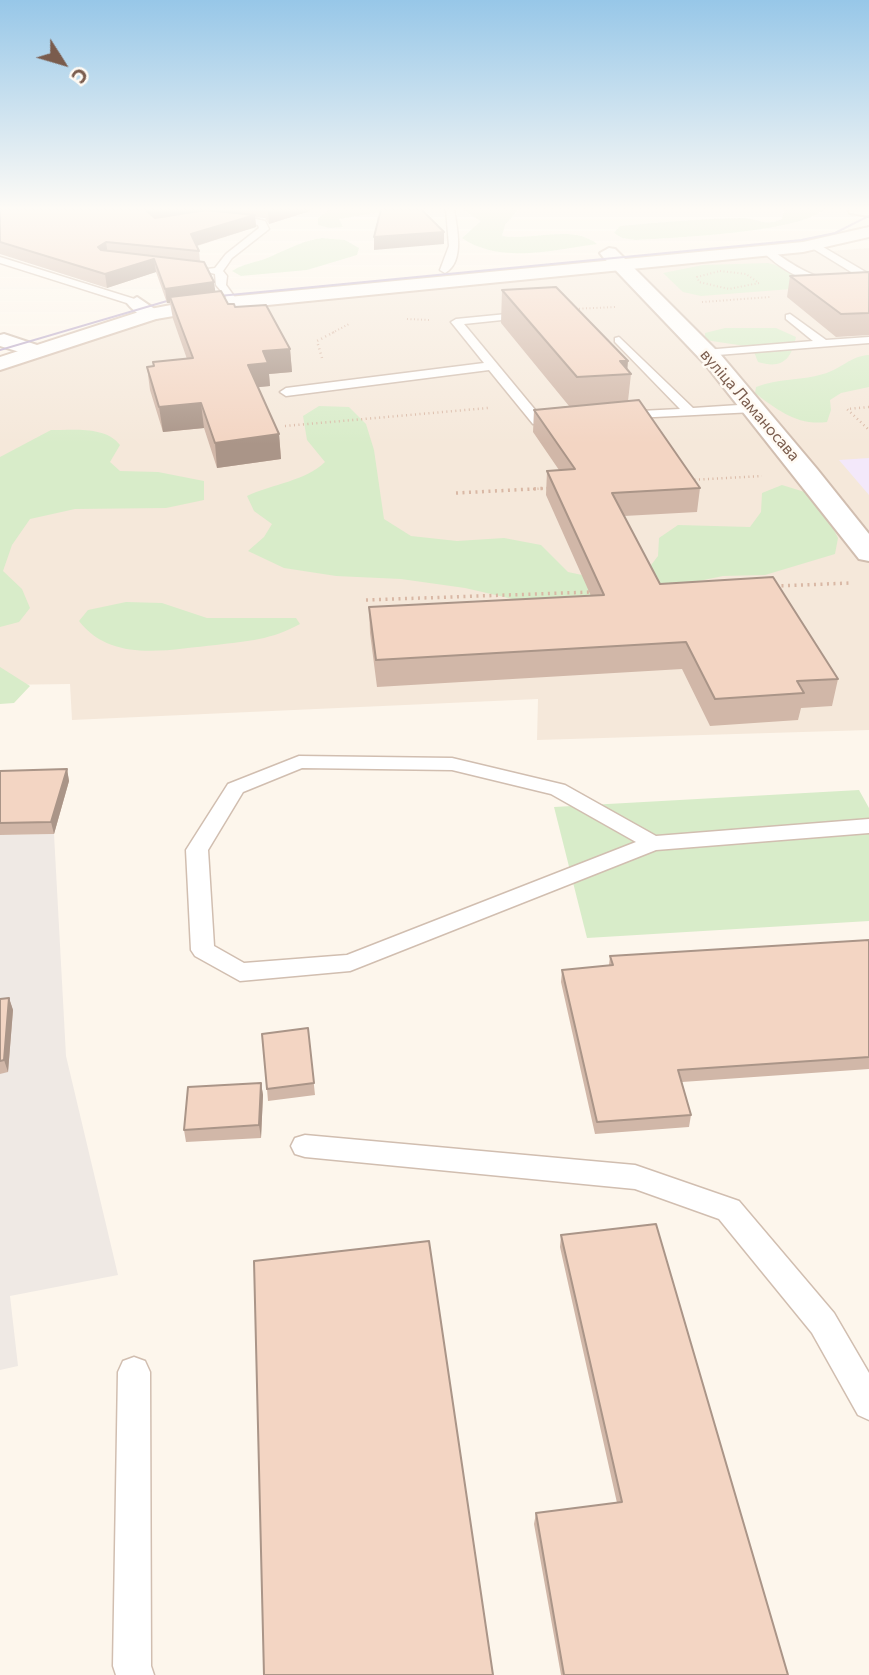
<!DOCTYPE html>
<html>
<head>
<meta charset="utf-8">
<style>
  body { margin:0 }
  #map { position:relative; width:869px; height:1675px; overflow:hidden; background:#fdf6ec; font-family:Commissioner,sans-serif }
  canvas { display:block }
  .north { position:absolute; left:28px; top:28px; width:70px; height:70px; -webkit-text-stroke:5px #fffaf3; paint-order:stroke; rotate:127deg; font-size:19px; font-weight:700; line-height:28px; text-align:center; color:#7a5c4d }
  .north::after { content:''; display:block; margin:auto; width:24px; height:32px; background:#7a5c4d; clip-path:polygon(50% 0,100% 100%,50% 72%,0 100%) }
</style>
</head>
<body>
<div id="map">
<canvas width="869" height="1675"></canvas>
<div class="north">С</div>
</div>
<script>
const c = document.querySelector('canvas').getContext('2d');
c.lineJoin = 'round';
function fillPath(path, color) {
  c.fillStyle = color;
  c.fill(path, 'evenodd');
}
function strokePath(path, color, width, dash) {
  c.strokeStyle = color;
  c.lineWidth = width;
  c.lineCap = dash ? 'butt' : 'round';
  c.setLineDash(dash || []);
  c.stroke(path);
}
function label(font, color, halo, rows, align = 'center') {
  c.font = font + ' Commissioner,sans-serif';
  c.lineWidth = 5;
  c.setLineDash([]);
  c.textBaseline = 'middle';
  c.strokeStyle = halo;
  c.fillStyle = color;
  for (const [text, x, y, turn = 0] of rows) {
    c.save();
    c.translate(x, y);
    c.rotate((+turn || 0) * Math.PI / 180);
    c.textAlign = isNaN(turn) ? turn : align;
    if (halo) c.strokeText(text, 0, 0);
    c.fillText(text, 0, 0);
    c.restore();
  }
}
const residential = new Path2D(`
  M869,248V730L537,740L538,699L72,720L70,684L0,685V368L162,315L654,264Z`);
const industrial = new Path2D(`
  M54,834L66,1056L118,1275L10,1296L18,1366L0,1370V835Z`);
const education = new Path2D(`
  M869,458V495L839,460Z`);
const green = new Path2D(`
  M331,209H400L339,219L343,227L330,228L318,225V218Z
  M461,209H519L505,225L502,236C531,241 574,224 597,244C555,250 499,264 462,238L481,221Z
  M785,209H824C804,232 671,238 636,240L622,238L614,233L620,226C660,222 701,219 741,218C757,218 765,227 782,219Z
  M322,238L345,240L359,248L357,255L307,270L241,276L232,271C248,261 259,263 274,255C292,247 303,241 322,238Z
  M768,263C784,267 795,273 804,288L701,296L683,292L663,273L703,265Z
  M725,328H776L796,337C791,361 781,369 758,362L752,347L705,340V333Z
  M869,355V387L841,393L830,400L831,410L827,422C798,426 777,410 755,393L756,387C778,378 801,381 823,374C840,370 850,356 869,355Z
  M319,406L349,407L366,424L374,450L384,519L411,536L457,541L504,538L541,545L568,572L601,579L648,569L658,556L659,538L678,525L750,527L761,512L762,493L782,485L808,493L824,510L838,538L835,554L765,575L723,576L589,604L526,602L465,588L401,579L336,576L284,568L248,551L264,537L272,524L254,511L247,496C273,484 305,481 325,462L307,440L303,416Z
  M51,430C73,430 106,426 120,445L110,462L120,471L158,472L204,481V500L166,508L75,509L30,519L12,545L3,571L22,589L30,608L19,622L0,627V457Z
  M126,602L162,603L207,618H296L300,624C271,640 248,641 216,645C170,649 112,664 79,621L88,610Z
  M0,667L30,686L14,703L0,704Z
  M859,790L869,808V921L587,938L554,807Z`);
const pathFar2 = new Path2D(`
  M720,271L746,274L759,283L729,289L699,282L697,277Z
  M702,302L770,297
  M572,309L616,307
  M407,319L430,320
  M332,333L349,324`);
const pathFar1 = new Path2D(`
  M322,358L317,341L336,331
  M869,407L847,409L869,430
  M285,426L488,408
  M690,480L762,476
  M533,489L552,488`);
const path = new Path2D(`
  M456,493L552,488
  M775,586L851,583
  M366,600L592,592`);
const lane = new Path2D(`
  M446,209H454C457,228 465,262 445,273L440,270L449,246Z
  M229,213L265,221L269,229L232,258L223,271L227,276L226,285L239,303L234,306L216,285L215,274L200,270L215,268L226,254L259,228L258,225L226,218Z
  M812,244H818L869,274V282C827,292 793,281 762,251L770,249C800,270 823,286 861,278L812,248Z
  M0,257L141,301L142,303L133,305L0,263Z
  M517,313L521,314V318L464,324L541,417H565V423L533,424L489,370L286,396L280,392L286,388L484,363L451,322L456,319Z
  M790,314L826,340L869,337V343L705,356L699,353L705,350L813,341L786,319V315Z
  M619,337L693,408L754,404L760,408L754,412L615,419L614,416L620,412L680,409L615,342V338Z
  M299,756L452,758L565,785L656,836L869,819V833L656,850L350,971L240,981L195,956L191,950L186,850L228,784ZM302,768L452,770L551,794L636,842L347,955L244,963L214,946L208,850L243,792Z
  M305,1135L635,1165L739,1201L834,1313L869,1373V1420L858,1415L812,1333L719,1219L635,1189L305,1157L295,1154L291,1146L295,1138Z
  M134,1357L145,1361L150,1372L151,1666L154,1675H116L113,1666L118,1372L123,1361Z`);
const street = new Path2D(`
  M848,209H869V216L850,213Z
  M609,248L615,249L721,355L817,469L869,534V561L859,559L705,364L603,257L600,253Z
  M137,297L162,314L159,318C146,321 135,313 127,303Z
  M4,334L43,347L47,351L36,357L0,346V335Z`);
const secondary = new Path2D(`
  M869,227V237L803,252L197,312L156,319L0,370V357L145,310L197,300L803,242Z`);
const tram = new Path2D(`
  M0,350L167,301L801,240L835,233L869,216`);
const wall = new Path2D(`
  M0,209H310V211L269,224L265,218L255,217L256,227L197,246L199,251L200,261L215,291L228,304L235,307L290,349L292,372L269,374L270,386L258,387L279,434L281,459L217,468L204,428L163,432L150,390L147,367L153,366V362L187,359L173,319L170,303H167L156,272L107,288L0,254Z
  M869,272V335L836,337L787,297L790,276Z
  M502,290L627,370L631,374L628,401L700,488L697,512L624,516L660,584L838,679L832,706L801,708L798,720L710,726L682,669L377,687L370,633L369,607L591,596L546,495L547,471L559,470L533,432L534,410L569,406L501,323Z
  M67,769L69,781L54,834L0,835V771Z
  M869,940V1069L682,1082L691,1115L689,1127L595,1134L561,982L562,970L609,965L610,956Z
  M9,998L13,1010L8,1072L0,1074V999Z
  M308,1028L315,1095L268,1101L267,1089Z
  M261,1083L263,1095L261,1138L186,1142L184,1130Z
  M561,1235L788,1675H561L534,1524L536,1513L617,1503L560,1247Z`);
const shadedWall = new Path2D(`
  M155,209H209V210L149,224L147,211Z
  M274,209H310V211L269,224L268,211Z
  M255,215L256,227L192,247L191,234Z
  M444,232V244L374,250V237Z
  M106,242L108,255L100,260L98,247Z
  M154,259L156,272L107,288L105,274Z
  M214,282L216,296L170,297V303H167L165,289Z
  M290,349L292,372L269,374L270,386L250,388L248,365L263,351Z
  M620,361H628L627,374Z
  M201,403L204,428L163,432L159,407Z
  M279,434L281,459L217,468L215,443Z
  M67,769L69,781L54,834L51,822Z
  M9,998L13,1010L8,1072L4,1060Z
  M261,1083L263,1095L261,1138L259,1125Z`);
const building = new Path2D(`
  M0,209H155L147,211L155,218L206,210L255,215L191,234L199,251L106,242L98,247L101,250L204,262L214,282L165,289L154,259L105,274L0,242Z
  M381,209H421L444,232L374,237Z
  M869,272V313L841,314L790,276Z
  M556,287L628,361H620L631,374L577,377L502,290Z
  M221,291L228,304H234L235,307L266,305L290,349L263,351L268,363L248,365L279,434L215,443L201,403L159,407L147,367L154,366L153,362L193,358L170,297Z
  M639,400L700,488L612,493L660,584L773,577L838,679L797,681L804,693L715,699L686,642L376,660L369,607L604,595L547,471L575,469L534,410Z
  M67,769L51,822L0,823V771Z
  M869,940V1057L678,1070L691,1115L597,1122L562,970L613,965L610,956Z
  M9,998L4,1060L0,1061V999Z
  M308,1028L314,1083L267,1089L262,1034Z
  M261,1083L259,1125L184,1130L188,1087Z
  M656,1224L788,1675H564L536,1513L622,1502L561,1235Z
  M429,1241L493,1675H264L254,1261Z`);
const farStreetnames = [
  ["вуліца Ламаносава",750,405,49]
];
fillPath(residential, '#f5e8da');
fillPath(industrial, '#efe9e4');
fillPath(education, '#f3e8fa');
fillPath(green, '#d8ecc9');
strokePath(lane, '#d1beb0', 3);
strokePath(street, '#d1beb0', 4);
strokePath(secondary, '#d6c0b0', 4);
strokePath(pathFar2, '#d9b8a5', 2, [1, 2.5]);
strokePath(pathFar1, '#d9b8a5', 2.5, [1, 3.5]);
strokePath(path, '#d9b8a5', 3.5, [2, 4.5]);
fillPath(lane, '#fff');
fillPath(street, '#fff');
fillPath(secondary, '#fff');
strokePath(tram, '#b9a8c9', 2);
fillPath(wall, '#d1b7a8');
fillPath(shadedWall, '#aa9588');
fillPath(building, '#f3d5c3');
strokePath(building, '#aa9588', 2);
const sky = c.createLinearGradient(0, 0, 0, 444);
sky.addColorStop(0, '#97c7e8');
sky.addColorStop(0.47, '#fefbf6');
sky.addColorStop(1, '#fefbf600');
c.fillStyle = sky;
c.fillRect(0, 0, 869, 444);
label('16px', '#7a5c4d', '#fffaf3', farStreetnames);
</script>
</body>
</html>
